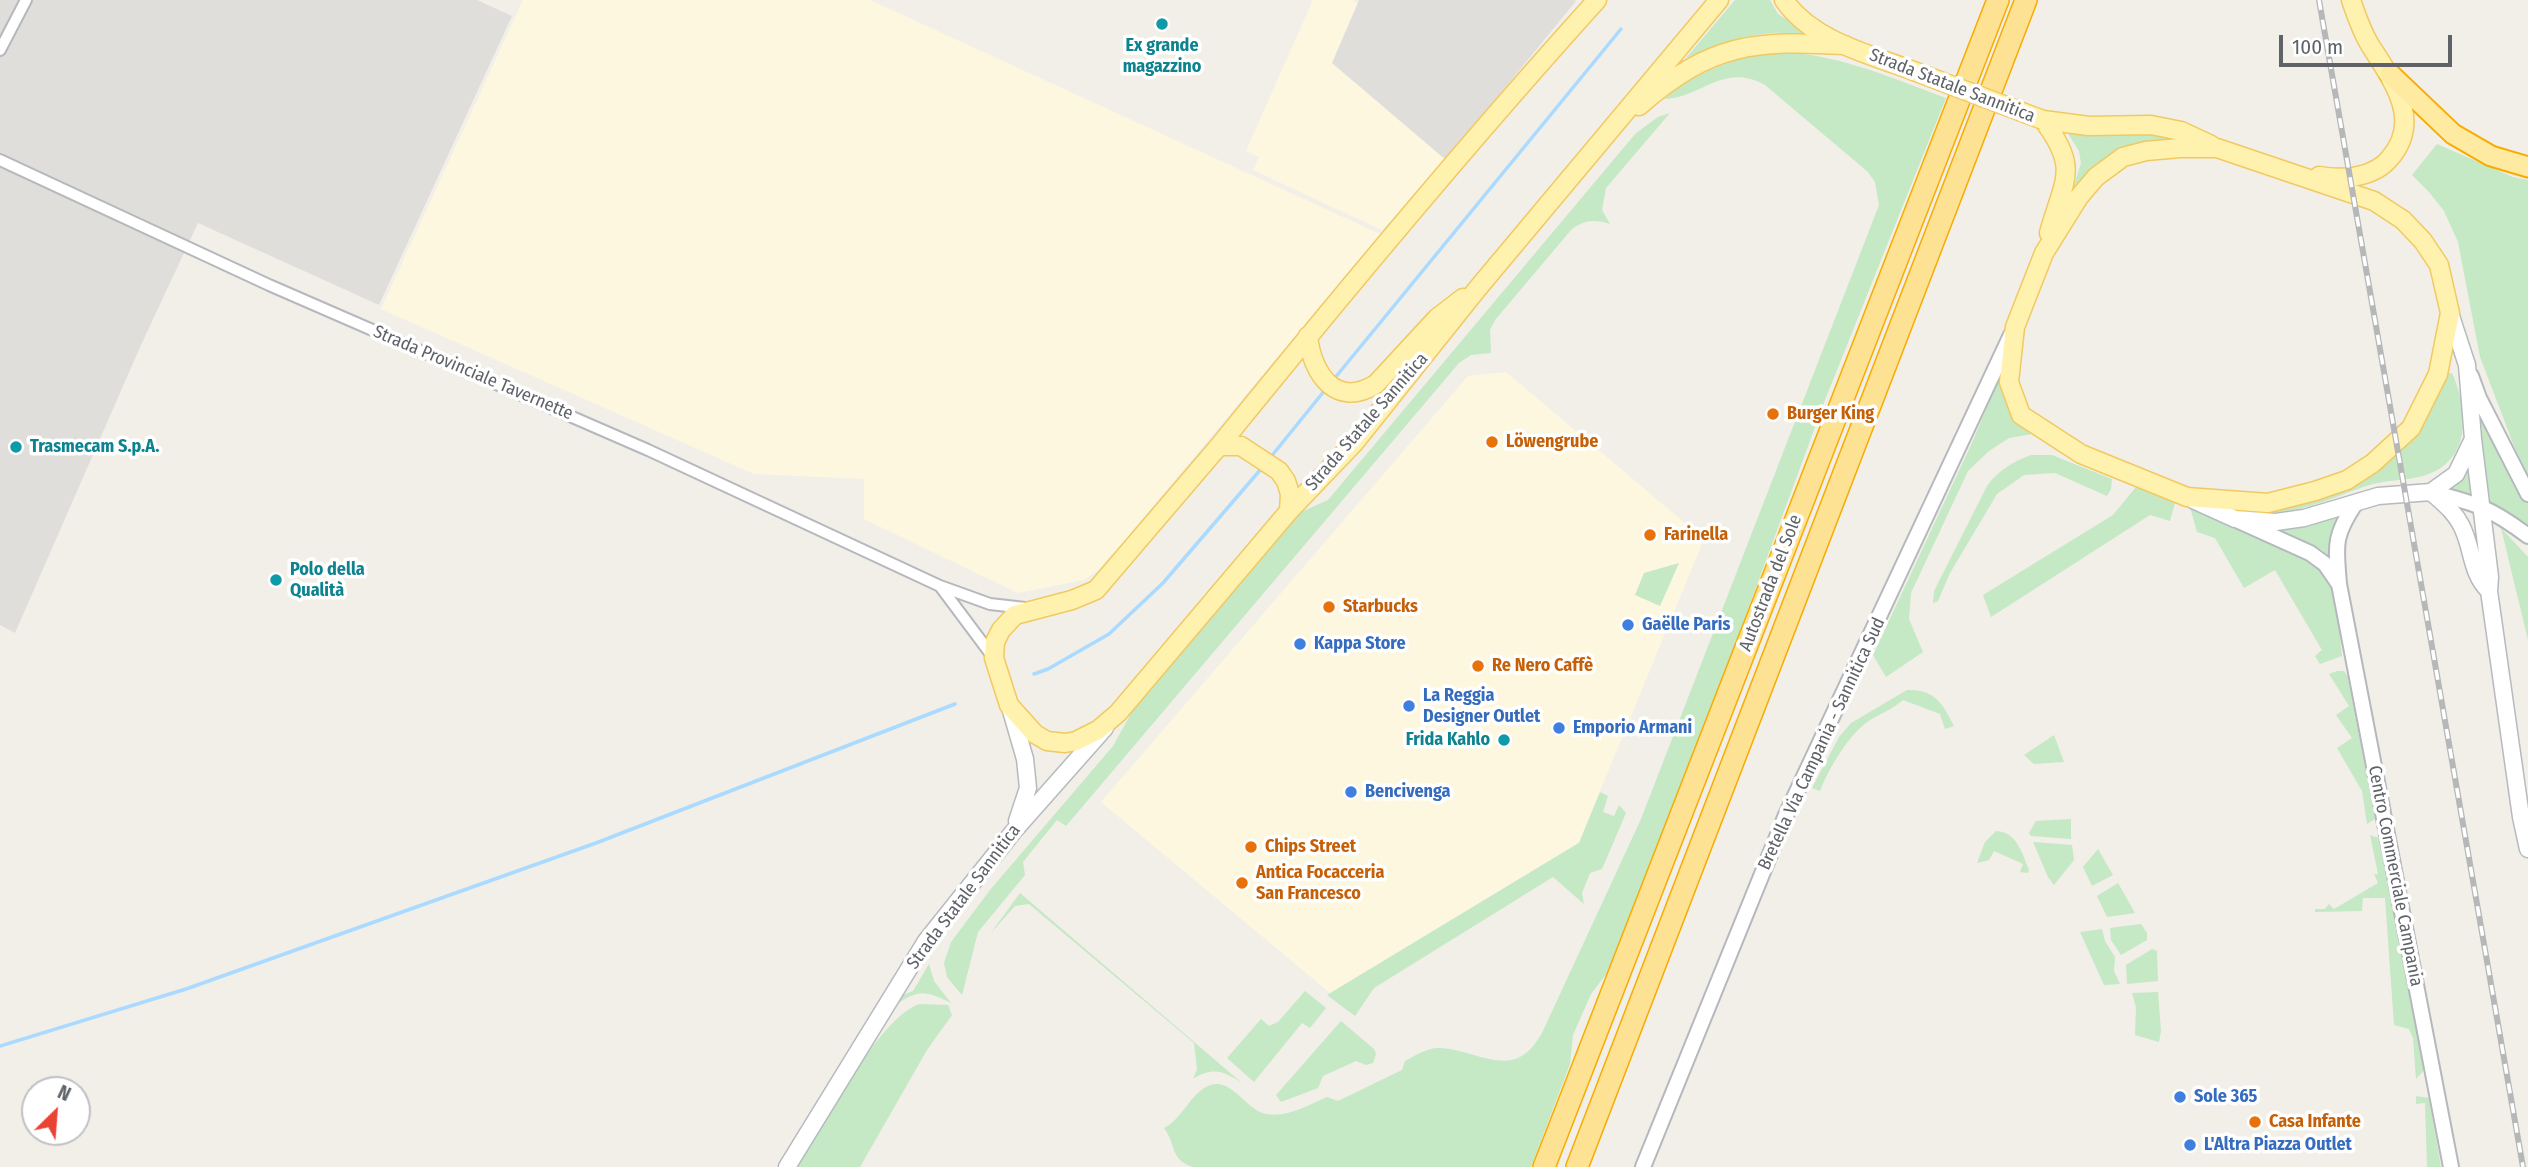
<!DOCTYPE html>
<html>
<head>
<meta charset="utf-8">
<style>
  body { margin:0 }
  #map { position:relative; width:2528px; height:1167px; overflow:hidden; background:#f1efe8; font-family:"Fira Sans Condensed",sans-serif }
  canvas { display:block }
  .north { position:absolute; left:21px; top:1076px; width:70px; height:70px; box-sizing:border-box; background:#fff; border:2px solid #bfc1c3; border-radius:50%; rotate:25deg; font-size:19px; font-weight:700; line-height:28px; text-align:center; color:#5f6368 }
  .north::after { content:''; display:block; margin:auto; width:24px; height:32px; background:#ea4335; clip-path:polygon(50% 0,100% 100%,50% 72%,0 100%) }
  .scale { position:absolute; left:2279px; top:35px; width:173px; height:32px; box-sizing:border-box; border:4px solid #5f6368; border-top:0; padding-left:9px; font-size:21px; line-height:24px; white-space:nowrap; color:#5f6368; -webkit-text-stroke:5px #fff; paint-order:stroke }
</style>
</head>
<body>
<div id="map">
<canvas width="2528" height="1167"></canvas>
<div class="north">N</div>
<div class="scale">100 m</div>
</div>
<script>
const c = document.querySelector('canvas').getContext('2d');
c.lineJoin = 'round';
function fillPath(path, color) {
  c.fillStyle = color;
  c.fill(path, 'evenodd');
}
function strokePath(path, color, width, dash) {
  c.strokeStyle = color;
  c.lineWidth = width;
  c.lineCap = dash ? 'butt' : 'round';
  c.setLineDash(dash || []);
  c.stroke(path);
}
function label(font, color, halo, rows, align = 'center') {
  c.font = font + ' "Fira Sans Condensed",sans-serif';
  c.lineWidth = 7;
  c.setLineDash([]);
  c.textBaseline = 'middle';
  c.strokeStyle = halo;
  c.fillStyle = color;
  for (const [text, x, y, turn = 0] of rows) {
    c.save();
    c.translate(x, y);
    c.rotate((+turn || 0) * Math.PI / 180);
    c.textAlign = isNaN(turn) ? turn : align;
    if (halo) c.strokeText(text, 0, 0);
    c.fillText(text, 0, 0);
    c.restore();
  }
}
const commercial = new Path2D(`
  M523,0H870L1380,234L1119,547L1098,570L1084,580L1018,593L864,519V479L754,474L381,309Z
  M1313,0H1352L1358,3L1332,63L1446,160L1382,230L1253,170L1259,157L1246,151Z
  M1506,372L1704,539L1579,842L1330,993L1101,802L1468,376Z`);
const industrial = new Path2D(`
  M0,0H477L512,16L379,305L198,223L141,345L15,633L0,625Z
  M1359,0H1574L1576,1L1446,160L1332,63Z`);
const green = new Path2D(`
  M1735,0H1770L1778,14L1811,35C1798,34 1785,32 1772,33C1742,35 1714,47 1686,58Z
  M1773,52C1834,52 1889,77 1946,98L1825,400L1722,680L1607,973L1591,994L1573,1035L1570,1064L1531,1167H1193C1169,1159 1177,1145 1164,1128C1183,1119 1191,1091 1211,1085C1232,1078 1246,1110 1266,1114C1287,1118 1308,1105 1327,1097L1338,1101L1402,1070L1405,1061C1416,1055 1428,1047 1441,1048C1482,1051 1514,1083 1542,1033L1641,819L1879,205L1875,182L1868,172L1765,85C1723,62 1702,98 1664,99C1696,71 1732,59 1773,52Z
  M1670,113L1606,188L1602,210L1610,224C1595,219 1583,220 1571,230L1495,320L1490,330L1491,353L1471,355L1459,363L1066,826L1057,820L1023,862L1025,875L978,932L962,995L947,977L944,963L951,942L990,890L1113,746L1138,701L1297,514L1328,500L1636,133L1658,117Z
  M2065,129L2138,131L2185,140L2133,148L2066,212L2081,163L2079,151Z
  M2437,144L2513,177L2528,180V475L2514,446L2480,357L2458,242L2444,211L2429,192L2412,175Z
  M2009,355L2008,363L2038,433L2009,438L1989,451L1968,471L1911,593L1909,619L1923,652L1886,677L1873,655L1971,445Z
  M2447,373H2452C2470,413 2471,465 2419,477C2401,481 2384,480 2366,486C2329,499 2297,515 2258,512L2256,509L2373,468Z
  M2473,392L2528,502V530L2442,490L2460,477Z
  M2031,455H2052L2112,479L2111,489L2107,496L2055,473L2024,475L1997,494L1950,573L1938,601L1933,603L1934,591L1987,486C1999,470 2012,462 2031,455Z
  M2136,487L2175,503L2170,521L2150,515L1991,617L1983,595L2113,515Z
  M2190,507L2316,561C2341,591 2338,618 2342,656L2320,664L2315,656L2322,650L2275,570L2244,588L2215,538L2197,532Z
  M2336,514L2338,516L2331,537L2332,559L2322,550L2279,530Z
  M2501,528L2528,557V640Z
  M1679,563L1660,606L1635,595L1644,573Z
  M2337,671H2344L2348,677L2375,819L2367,824L2362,791L2337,748L2352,738L2336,715L2349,706L2329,674Z
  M1907,690C1935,689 1942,703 1954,726L1945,729L1940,714L1903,700C1892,710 1878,714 1866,723C1847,737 1828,770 1820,791L1812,788L1839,737L1851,723Z
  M2054,735L2064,762L2034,764L2024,755Z
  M1600,792L1608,796L1603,812L1614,816L1619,805L1626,813L1602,869L1590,873L1582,893L1584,904L1553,877L1374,988L1355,1016L1327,995L1579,843Z
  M2071,819V839L2031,836L2029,833L2036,821Z
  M1996,831C2017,832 2022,853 2029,870L2028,873L2020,872L2023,864L1994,851L1989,860L1977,863L1985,842Z
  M2370,835L2379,838L2404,956L2425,1069L2416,1079L2413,1038L2409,1029L2394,1025L2385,898H2363L2362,911L2315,912V909H2325L2329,904L2334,909L2378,883L2374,874H2378Z
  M2033,842L2072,845L2074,860L2054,885L2048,877Z
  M2098,849L2113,875L2092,886L2083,867Z
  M2118,883L2135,913L2107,917L2097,896Z
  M1020,893L1242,1083C1225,1072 1213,1066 1193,1079L1197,1069L1194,1043L1029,904L1015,906L990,934Z
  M2141,924L2147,933V940L2121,955L2111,940L2110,928Z
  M2102,929L2105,941L2115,957L2114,971L2120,984L2104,985L2080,932Z
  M2152,949L2157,951L2158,981L2127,984L2126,965Z
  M929,964L934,981L951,1003C927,991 918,988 895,1006L898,997L913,991Z
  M1305,991L1326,1008L1310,1028L1302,1023L1254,1082L1227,1058L1261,1019L1269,1026L1278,1022Z
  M2158,992L2161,1031L2159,1042L2135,1035L2136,1008L2132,993Z
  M920,1004L948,1005L952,1015L927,1050L860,1167H797C820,1130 880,1015 920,1004Z
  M1341,1021L1374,1049L1376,1054L1373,1063L1366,1065L1356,1061L1323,1076L1318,1088L1281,1102L1276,1095Z
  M2416,1096L2429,1098L2441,1167H2427L2425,1103L2416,1104Z`);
const stream = new Path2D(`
  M1334,379L1621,29
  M1270,458L1325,390
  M1034,674L1048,669L1109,634L1163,583L1261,469
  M0,1046L186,989L596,843L955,704`);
const minor = new Path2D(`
  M0,50L26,0
  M0,160L269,285L648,450L940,586L990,604L1025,608
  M940,586L993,657`);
const tertiary = new Path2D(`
  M2471,376L2479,398L2528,494
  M2431,492C2475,503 2491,508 2528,536
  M2355,504C2333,537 2336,546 2339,584L2451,1167
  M2239,521L2310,553L2325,564L2338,583
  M1643,1167L1786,815L2011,335`);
const secondary = new Path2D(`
  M2473,439L2490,577L2489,591L2521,817L2528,849
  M2431,492C2442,502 2454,511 2461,525C2473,547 2470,573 2489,591
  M2193,500L2235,519L2276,522L2304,518L2378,496L2431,492L2456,474L2473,439L2467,365L2450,313
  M1010,707L1025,759L1028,788L1017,821
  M787,1167L926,941L1013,832L1105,728`);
const primary = new Path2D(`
  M1784,0C1811,40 1868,54 1911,70
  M1639,106C1711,43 1754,40 1845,45
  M2043,120L2089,126L2151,125L2181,131L2211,145
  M2043,120C2080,169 2064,179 2049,233
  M2180,148H2217L2374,201L2403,220L2423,241L2439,265L2450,313L2438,374L2411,428L2373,463L2347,480L2315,491L2268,503L2187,497L2081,454L2021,415L2009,382L2015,327L2044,253L2079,197L2096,177L2123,157L2146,151Z
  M2319,176C2343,180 2374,178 2390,158C2423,120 2392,80 2370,45C2362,32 2356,15 2351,0
  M1308,336C1312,374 1336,409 1376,384L1437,318L1463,298
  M1215,451C1339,298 1465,146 1597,0
  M1289,511L1290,494L1286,481L1279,471L1241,446H1219L1096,590L1072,600L1015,615L1001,630L995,642L994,658L1009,705L1035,734L1047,741L1065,743L1076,741L1098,730L1118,713L1289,511L1355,442L1478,288L1719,0`);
const trunk = new Path2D(`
  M2390,74L2453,134L2491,156L2528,167`);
const motorway = new Path2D(`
  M1544,1167L1998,0
  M1577,1167L2026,0`);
const rail = new Path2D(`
  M2319,0L2523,1167`);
const primaryBridge = new Path2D(`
  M1911,70L2043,120`);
const markers = [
  [1162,24,7,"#0f9aa8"],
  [1773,414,7,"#e8710a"],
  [1492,442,7,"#e8710a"],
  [16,447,7,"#0f9aa8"],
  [1650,535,7,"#e8710a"],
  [276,580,7,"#0f9aa8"],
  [1329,607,7,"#e8710a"],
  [1628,625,7,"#3f7fe0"],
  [1300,644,7,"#3f7fe0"],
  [1478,666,7,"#e8710a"],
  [1409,706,7,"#3f7fe0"],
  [1559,728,7,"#3f7fe0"],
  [1504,740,7,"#0f9aa8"],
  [1351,792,7,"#3f7fe0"],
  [1251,847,7,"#e8710a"],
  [1242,883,7,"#e8710a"],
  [2180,1097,7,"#3f7fe0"],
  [2255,1122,7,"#e8710a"],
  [2190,1145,7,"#3f7fe0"]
];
const cultureNames = [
  ["Ex grande",1162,46,"center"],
  ["magazzino",1162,67,"center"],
  ["Trasmecam S.p.A.",30,447],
  ["Polo della",290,570],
  ["Qualità",290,591],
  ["Frida Kahlo",1490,740,"right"]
];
const streetNames = [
  ["Strada Statale Sannitica",1952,86,21],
  ["Strada Provinciale Tavernette",473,373,23],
  ["Strada Statale Sannitica",1367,422,-49],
  ["Autostrada del Sole",1771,583,-69],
  ["Bretella Via Campania - Sannitica Sud",1822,744,-65],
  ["Centro Commerciale Campania",2395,876,79],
  ["Strada Statale Sannitica",964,897,-53]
];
const foodNames = [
  ["Burger King",1787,414],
  ["Löwengrube",1506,442],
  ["Farinella",1664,535],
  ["Starbucks",1343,607],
  ["Re Nero Caffè",1492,666],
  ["Chips Street",1265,847],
  ["Antica Focacceria",1256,873],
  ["San Francesco",1256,894],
  ["Casa Infante",2269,1122]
];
const shopNames = [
  ["Gaëlle Paris",1642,625],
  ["Kappa Store",1314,644],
  ["La Reggia",1423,696],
  ["Designer Outlet",1423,717],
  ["Emporio Armani",1573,728],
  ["Bencivenga",1365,792],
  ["Sole 365",2194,1097],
  ["L'Altra Piazza Outlet",2204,1145]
];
fillPath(commercial, '#fef7e0');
fillPath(industrial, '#e0deda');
fillPath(green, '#c5e8c5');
strokePath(stream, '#aadaff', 3.5);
strokePath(minor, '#b5b8bc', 14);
strokePath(tertiary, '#b5b8bc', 18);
strokePath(secondary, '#b6babf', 19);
strokePath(primary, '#f2c960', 21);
strokePath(trunk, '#f9ab00', 23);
strokePath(motorway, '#f9ab00', 24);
strokePath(minor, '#fff', 10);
strokePath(tertiary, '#fff', 14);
strokePath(secondary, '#fff', 16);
strokePath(primary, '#fff2af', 18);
strokePath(trunk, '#feeaa1', 19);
strokePath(motorway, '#fde293', 21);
strokePath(rail, '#b6b7b8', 6);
strokePath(rail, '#fff', 3.5, [10]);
strokePath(primaryBridge, '#f2c960', 21, []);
strokePath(primaryBridge, '#fff2af', 18);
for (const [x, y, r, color] of markers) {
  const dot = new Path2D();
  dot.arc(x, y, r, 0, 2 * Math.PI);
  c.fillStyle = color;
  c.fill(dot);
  strokePath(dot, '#fff', 2.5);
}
label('bold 18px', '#0d838f', '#fff', cultureNames, 'left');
label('18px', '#5f6368', '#fff', streetNames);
label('bold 18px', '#c56008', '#fff', foodNames, 'left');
label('bold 18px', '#366cbe', '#fff', shopNames, 'left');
</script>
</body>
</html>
